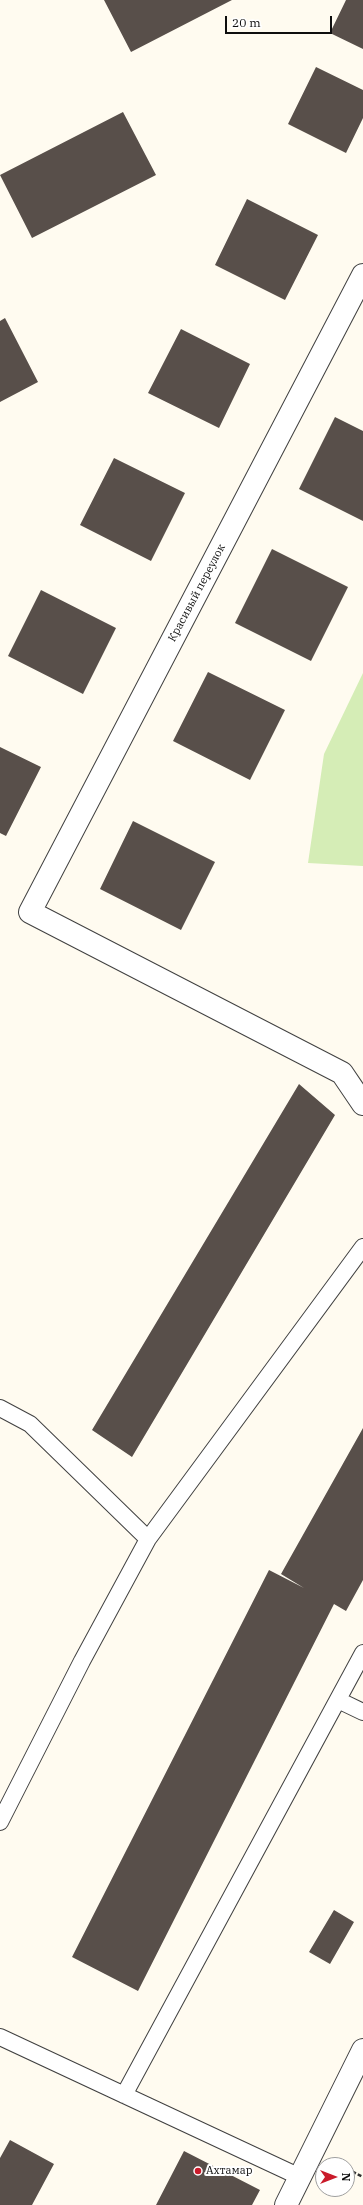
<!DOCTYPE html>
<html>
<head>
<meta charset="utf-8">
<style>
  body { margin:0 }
  #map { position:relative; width:363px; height:2205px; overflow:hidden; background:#fffbf0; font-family:"IBM Plex Serif",serif }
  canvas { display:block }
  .north { position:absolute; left:315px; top:2157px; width:40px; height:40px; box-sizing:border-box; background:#fff; border:1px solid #9f9f9f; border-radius:50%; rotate:90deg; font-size:11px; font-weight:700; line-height:16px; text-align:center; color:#0e0e0e }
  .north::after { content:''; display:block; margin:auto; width:14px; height:18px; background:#ca1b2b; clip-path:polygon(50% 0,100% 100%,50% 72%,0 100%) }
  .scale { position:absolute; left:225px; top:16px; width:107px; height:18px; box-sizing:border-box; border:2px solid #0e0e0e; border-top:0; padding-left:5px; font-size:12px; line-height:14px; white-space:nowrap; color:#0e0e0e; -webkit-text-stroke:3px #fff; paint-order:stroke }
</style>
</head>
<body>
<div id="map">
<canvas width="363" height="2205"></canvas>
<div class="north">N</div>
<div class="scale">20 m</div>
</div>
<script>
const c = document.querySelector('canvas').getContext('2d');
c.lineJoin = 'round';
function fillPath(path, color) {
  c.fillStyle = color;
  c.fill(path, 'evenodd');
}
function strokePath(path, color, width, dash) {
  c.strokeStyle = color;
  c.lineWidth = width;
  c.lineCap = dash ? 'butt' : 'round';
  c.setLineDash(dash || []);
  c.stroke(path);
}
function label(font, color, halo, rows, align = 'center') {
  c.font = font + ' "IBM Plex Serif",serif';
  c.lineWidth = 4;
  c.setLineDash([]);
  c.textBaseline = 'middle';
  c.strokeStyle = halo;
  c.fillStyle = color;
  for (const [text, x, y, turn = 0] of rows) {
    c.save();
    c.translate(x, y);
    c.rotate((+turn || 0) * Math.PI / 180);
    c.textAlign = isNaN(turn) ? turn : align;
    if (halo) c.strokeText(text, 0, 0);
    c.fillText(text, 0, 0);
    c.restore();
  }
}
const green = new Path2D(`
  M363,673V866L308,863L324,754Z`);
const building = new Path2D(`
  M104,0H232L131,52Z
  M346,0H363V49L330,33Z
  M316,67L363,90V118L346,153L288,124Z
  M123,112L156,175L32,238L0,175Z
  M247,199L318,235L285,300L215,265Z
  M5,318L38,382L0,402V321Z
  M181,329L250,364L219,428L148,393Z
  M335,417L363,431V521L299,489Z
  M114,458L185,493L151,561L80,525Z
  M272,549L348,587L311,661L235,623Z
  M41,590L116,628L83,694L8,656Z
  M208,672L285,710L250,780L173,741Z
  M0,747L41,767L6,836L0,833Z
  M133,821L215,862L181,930L100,889Z
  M299,1084L335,1115L132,1457L92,1430Z
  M363,1428V1580L346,1611L334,1604L138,1991L72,1957L269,1570L304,1588L281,1574Z
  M334,1910L354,1922L330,1964L309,1952Z
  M10,2140L54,2164L32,2205H0V2158Z
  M184,2151L260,2190L252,2205H156Z`);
const path = new Path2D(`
  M347,2169L363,2177`);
const lane = new Path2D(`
  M0,1408L30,1424L148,1539L82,1661L0,1822
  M148,1539L363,1247
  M338,1700L363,1712
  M0,2037L300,2177
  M124,2095L363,1653`);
const street = new Path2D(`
  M363,275L30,912L342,1073L363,1104
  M286,2205L363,2050`);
const markers = [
  [198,2171,4,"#ca1b2b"]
];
const streetNames = [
  ["Красивый переулок",197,593,-62]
];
const poiNames = [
  ["Ахтамар",206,2171]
];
fillPath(green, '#d5edb6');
fillPath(building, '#584f4a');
strokePath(lane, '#414141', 18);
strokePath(street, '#414141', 24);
strokePath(path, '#303030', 2.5, [4, 2]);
strokePath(lane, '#fff', 16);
strokePath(street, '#fff', 22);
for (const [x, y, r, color] of markers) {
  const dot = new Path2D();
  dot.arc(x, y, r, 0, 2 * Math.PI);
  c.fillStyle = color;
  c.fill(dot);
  strokePath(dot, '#fff', 1.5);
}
label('11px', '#0e0e0e', '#fff', streetNames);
label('11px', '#0e0e0e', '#fff', poiNames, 'left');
</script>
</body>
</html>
